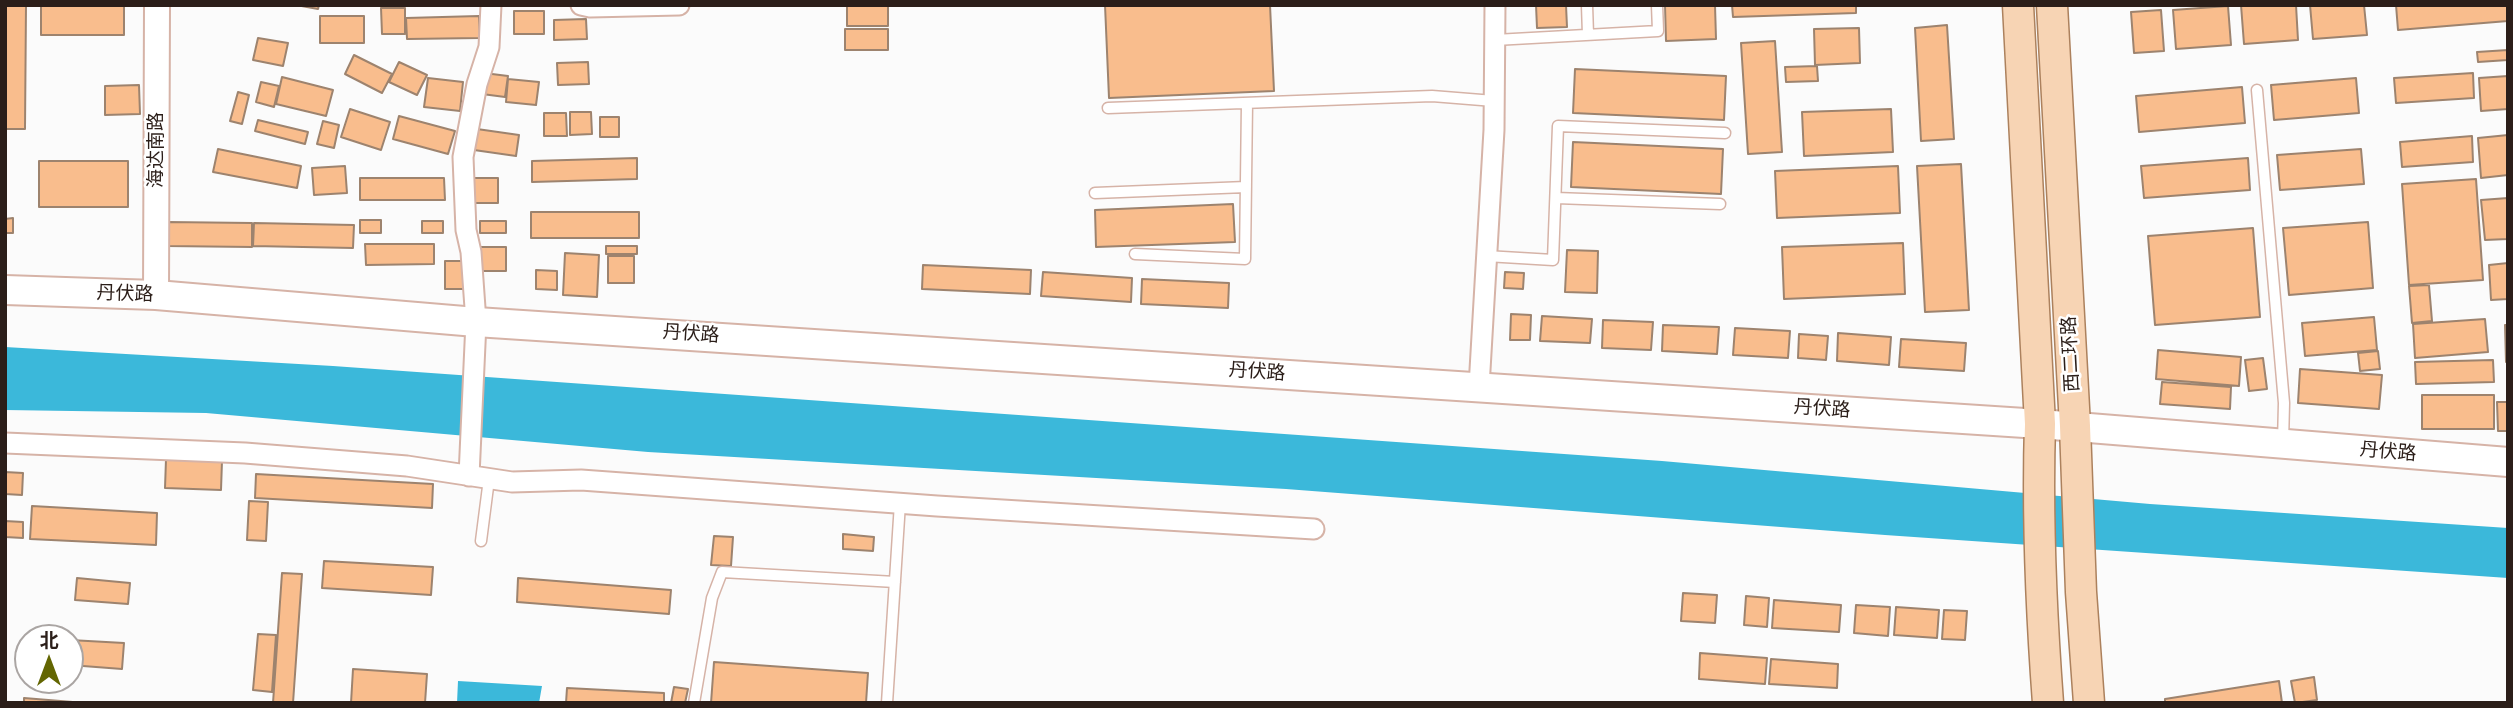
<!DOCTYPE html>
<html>
<head>
<meta charset="utf-8">
<style>
  body { margin:0 }
  #map { position:relative; width:2513px; height:708px; overflow:hidden; background:#fbfbfb; font-family:"IBM Plex Serif","Noto Sans SC",serif }
  canvas { display:block }
  .frame { position:absolute; inset:0; border:7px solid #2b1e19; pointer-events:none }
  .north { position:absolute; left:14px; top:624px; width:70px; height:70px; box-sizing:border-box; background:#fff; border:2px solid #aaa5a3; border-radius:50%; rotate:0deg; font-size:19px; font-weight:700; line-height:28px; text-align:center; color:#2b1e19 }
  .north::after { content:''; display:block; margin:auto; width:24px; height:32px; background:#636602; clip-path:polygon(50% 0,100% 100%,50% 72%,0 100%) }
</style>
</head>
<body>
<div id="map">
<canvas width="2513" height="708"></canvas>
<div class="frame"></div>
<div class="north">北</div>
</div>
<script>
const c = document.querySelector('canvas').getContext('2d');
c.lineJoin = 'round';
function fillPath(path, color) {
  c.fillStyle = color;
  c.fill(path, 'evenodd');
}
function strokePath(path, color, width, dash) {
  c.strokeStyle = color;
  c.lineWidth = width;
  c.lineCap = dash ? 'butt' : 'round';
  c.setLineDash(dash || []);
  c.stroke(path);
}
function label(font, color, halo, rows, align = 'center') {
  c.font = font + ' "IBM Plex Serif","Noto Sans SC",serif';
  c.lineWidth = 5;
  c.setLineDash([]);
  c.textBaseline = 'middle';
  c.strokeStyle = halo;
  c.fillStyle = color;
  for (const [text, x, y, turn = 0] of rows) {
    c.save();
    c.translate(x, y);
    c.rotate((+turn || 0) * Math.PI / 180);
    c.textAlign = isNaN(turn) ? turn : align;
    if (halo) c.strokeText(text, 0, 0);
    c.fillText(text, 0, 0);
    c.restore();
  }
}
const water = new Path2D(`
  M5,347L333,366L1662,461L2150,504L2508,528V578L1885,535L1286,489L648,452L206,413L5,410Z
  M458,681L542,686L539,703H457Z`);
const building = new Path2D(`
  M5,5H26L25,129H5Z
  M41,5H124V35H41Z
  M296,5H319L318,9Z
  M847,5H888V26H847Z
  M1105,5H1270L1274,91L1109,98Z
  M1536,5H1566L1567,27L1537,28Z
  M1665,5H1715L1716,39L1666,41Z
  M1732,5H1856V13L1733,17Z
  M2241,5H2296L2298,40L2244,44Z
  M2310,5H2364L2367,35L2313,39Z
  M2396,5H2508V21L2398,30Z
  M2228,6L2231,45L2176,49L2173,10Z
  M381,8H405V34H382Z
  M2161,10L2164,51L2134,53L2131,12Z
  M514,11H544V34H514Z
  M320,16H364V43H320Z
  M479,16L480,38L407,39L406,18Z
  M586,19L587,39L554,40V20Z
  M1947,25L1954,139L1921,141L1915,28Z
  M1859,28L1860,63L1815,65L1814,29Z
  M845,29H888V50H845Z
  M258,38L288,43L283,66L253,60Z
  M1775,41L1782,152L1748,154L1741,43Z
  M2508,50V60L2478,62L2477,52Z
  M354,55L392,74L382,93L345,74Z
  M399,62L427,75L417,95L389,82Z
  M588,62L589,84L558,85L557,63Z
  M1817,66L1818,81L1786,82L1785,67Z
  M1575,69L1726,76L1724,120L1573,113Z
  M484,73L508,76L505,97L482,94Z
  M2473,73L2474,98L2396,103L2394,78Z
  M2508,76V109L2481,111L2479,78Z
  M282,77L333,90L326,116L276,104Z
  M428,78L463,82L460,111L424,107Z
  M2356,78L2359,113L2274,120L2271,85Z
  M508,79L539,82L536,105L506,102Z
  M261,82L279,86L274,107L256,102Z
  M139,85L140,114L105,115V86Z
  M2242,87L2245,123L2139,132L2136,96Z
  M238,92L249,95L242,124L230,121Z
  M350,109L390,122L381,150L341,137Z
  M1891,109L1893,152L1804,156L1802,112Z
  M570,112H591L592,134L570,135Z
  M544,113H566L567,136H544Z
  M399,116L455,131L448,154L393,139Z
  M600,117H619V137H600Z
  M258,120L308,132L305,144L255,131Z
  M323,121L339,125L334,148L317,144Z
  M477,129L519,135L516,156L474,150Z
  M2508,135V175L2481,178L2478,138Z
  M2472,136L2473,162L2402,167L2400,142Z
  M1573,142L1723,149L1721,194L1571,187Z
  M218,149L301,166L297,188L213,172Z
  M2361,149L2364,184L2280,190L2277,155Z
  M637,158V179L532,182V161Z
  M2248,158L2250,190L2144,198L2141,166Z
  M39,161H128V207H39Z
  M1961,164L1969,310L1925,312L1917,166Z
  M345,166L347,193L314,195L312,168Z
  M1898,166L1900,213L1777,218L1775,171Z
  M360,178H444L445,200H360Z
  M471,178H498V203H471Z
  M2476,179L2483,280L2409,285L2402,184Z
  M2508,198V239L2485,240L2481,200Z
  M1233,204L1235,242L1096,247L1095,210Z
  M531,212H639V238H531Z
  M13,218V233H5V219Z
  M360,220H381V233H360Z
  M422,221H443V233H422Z
  M480,221H506V233H480Z
  M167,222L252,223V247L166,246Z
  M2368,222L2373,288L2289,295L2283,228Z
  M254,223L354,225L353,248L253,246Z
  M2253,228L2260,317L2155,325L2148,236Z
  M1903,243L1905,294L1784,299L1782,247Z
  M365,244H434V264L366,265Z
  M606,246H637V254H606Z
  M478,247H506V271H478Z
  M1567,250L1598,251L1597,293L1565,292Z
  M565,253L599,255L597,297L563,295Z
  M608,256H634V283H608Z
  M445,261H465V289H445Z
  M2508,263V299L2491,300L2489,265Z
  M923,265L1031,270L1030,294L922,289Z
  M536,270L557,271V290L536,289Z
  M1043,272L1132,278L1131,302L1041,296Z
  M1505,272L1524,273L1523,289L1504,288Z
  M1142,279L1229,283L1228,308L1141,304Z
  M2429,285L2432,321L2412,323L2409,286Z
  M1511,314L1531,315L1530,340H1510Z
  M1542,316L1592,319L1590,343L1540,341Z
  M2374,317L2377,350L2305,356L2302,323Z
  M2485,319L2488,352L2415,358L2413,324Z
  M1603,320L1653,322L1651,350L1602,348Z
  M1663,325L1719,327L1717,354L1662,351Z
  M2505,325H2508V362H2506Z
  M1735,328L1790,331L1788,358L1733,355Z
  M1838,333L1891,337L1889,365L1837,361Z
  M1799,334L1828,336L1826,360L1798,358Z
  M1901,339L1966,343L1964,371L1899,367Z
  M2158,350L2241,357L2239,386L2156,379Z
  M2378,351L2380,369L2360,371L2358,353Z
  M2263,358L2267,389L2249,391L2245,360Z
  M2493,360L2494,382L2416,384L2415,362Z
  M2300,369L2382,375L2379,409L2298,403Z
  M2162,382L2231,387L2230,409L2160,404Z
  M2422,395H2494V429H2422Z
  M2497,402H2508V431H2498Z
  M166,459L222,461L221,490L165,488Z
  M5,472L23,473L22,495L5,494Z
  M256,474L433,484L432,508L255,498Z
  M249,501L268,502L266,541L247,540Z
  M32,506L157,513L156,545L30,539Z
  M5,521L23,522V538L5,537Z
  M843,534L874,537L873,551L843,549Z
  M714,536L733,537L731,566L711,565Z
  M324,561L433,567L431,595L322,588Z
  M282,573L302,574L293,703H273Z
  M77,578L130,583L128,604L75,600Z
  M518,578L671,590L669,614L517,602Z
  M1683,593L1717,595L1715,623L1681,621Z
  M1746,596L1769,598L1767,627L1744,625Z
  M1774,600L1841,605L1839,632L1772,628Z
  M1856,605L1890,607L1888,636L1854,633Z
  M1896,607L1939,610L1937,638L1894,635Z
  M1944,610L1967,611L1965,640L1942,639Z
  M258,634L276,635L272,692L253,690Z
  M70,640L124,643L122,669L70,665Z
  M1700,653L1767,658L1765,684L1699,679Z
  M1771,659L1838,664L1837,688L1769,684Z
  M714,662L868,673L866,703H711Z
  M353,669L427,674L425,703H351Z
  M2314,677L2317,700L2295,703L2291,681Z
  M2279,681L2282,703H2165V699Z
  M674,687L688,689L685,703H671Z
  M567,688L664,693V703H566Z
  M24,698L85,703H24Z`);
const service = new Path2D(`
  M1587,5L1588,35
  M1495,40L1658,31L1657,5
  M2257,90L2284,403L2283,443
  M1108,108L1432,96L1494,101
  M1095,193L1246,187
  M1556,198L1720,204
  M1135,254L1245,259L1247,103
  M1486,256L1553,260L1558,126L1725,133
  M481,541L489,479
  M694,703L712,598L722,572L895,582
  M887,703L900,503`);
const minor = new Path2D(`
  M581,5L590,7L679,5
  M1479,387L1494,130L1495,5
  M5,443L245,453L407,466L512,482L581,480L937,506L1314,529
  M469,476L476,322L471,252L466,230L463,157L477,84L489,47L491,5`);
const tertiary = new Path2D(`
  M156,295L157,5`);
const secondary = new Path2D(`
  M5,290L156,295L476,322L2040,424L2508,462`);
const primary = new Path2D(`
  M2018,5L2040,424C2037,517 2041,609 2048,703
  M2052,5L2075,426L2081,592L2089,703`);
const streetNames = [
  ["海达南路",157,150,-90],
  ["丹伏路",125,294,2],
  ["丹伏路",691,334,4],
  ["西二环路",2071,354,-93],
  ["丹伏路",1257,372,4],
  ["丹伏路",1822,409,4],
  ["丹伏路",2388,452,5]
];
fillPath(water, '#3bb8da');
fillPath(building, '#f9bd8d');
strokePath(building, '#9d836e', 2);
strokePath(service, '#d6b3a7', 13);
strokePath(minor, '#d6b3a7', 23);
strokePath(tertiary, '#d6b3a7', 28);
strokePath(secondary, '#d6b3a7', 32);
strokePath(primary, '#ac815d', 33);
strokePath(service, '#fff', 10);
strokePath(minor, '#fff', 19);
strokePath(tertiary, '#fff', 24);
strokePath(secondary, '#fff', 28);
strokePath(primary, '#f7d4b4', 30);
label('19px', '#2b1e19', '#fff', streetNames);
</script>
</body>
</html>
